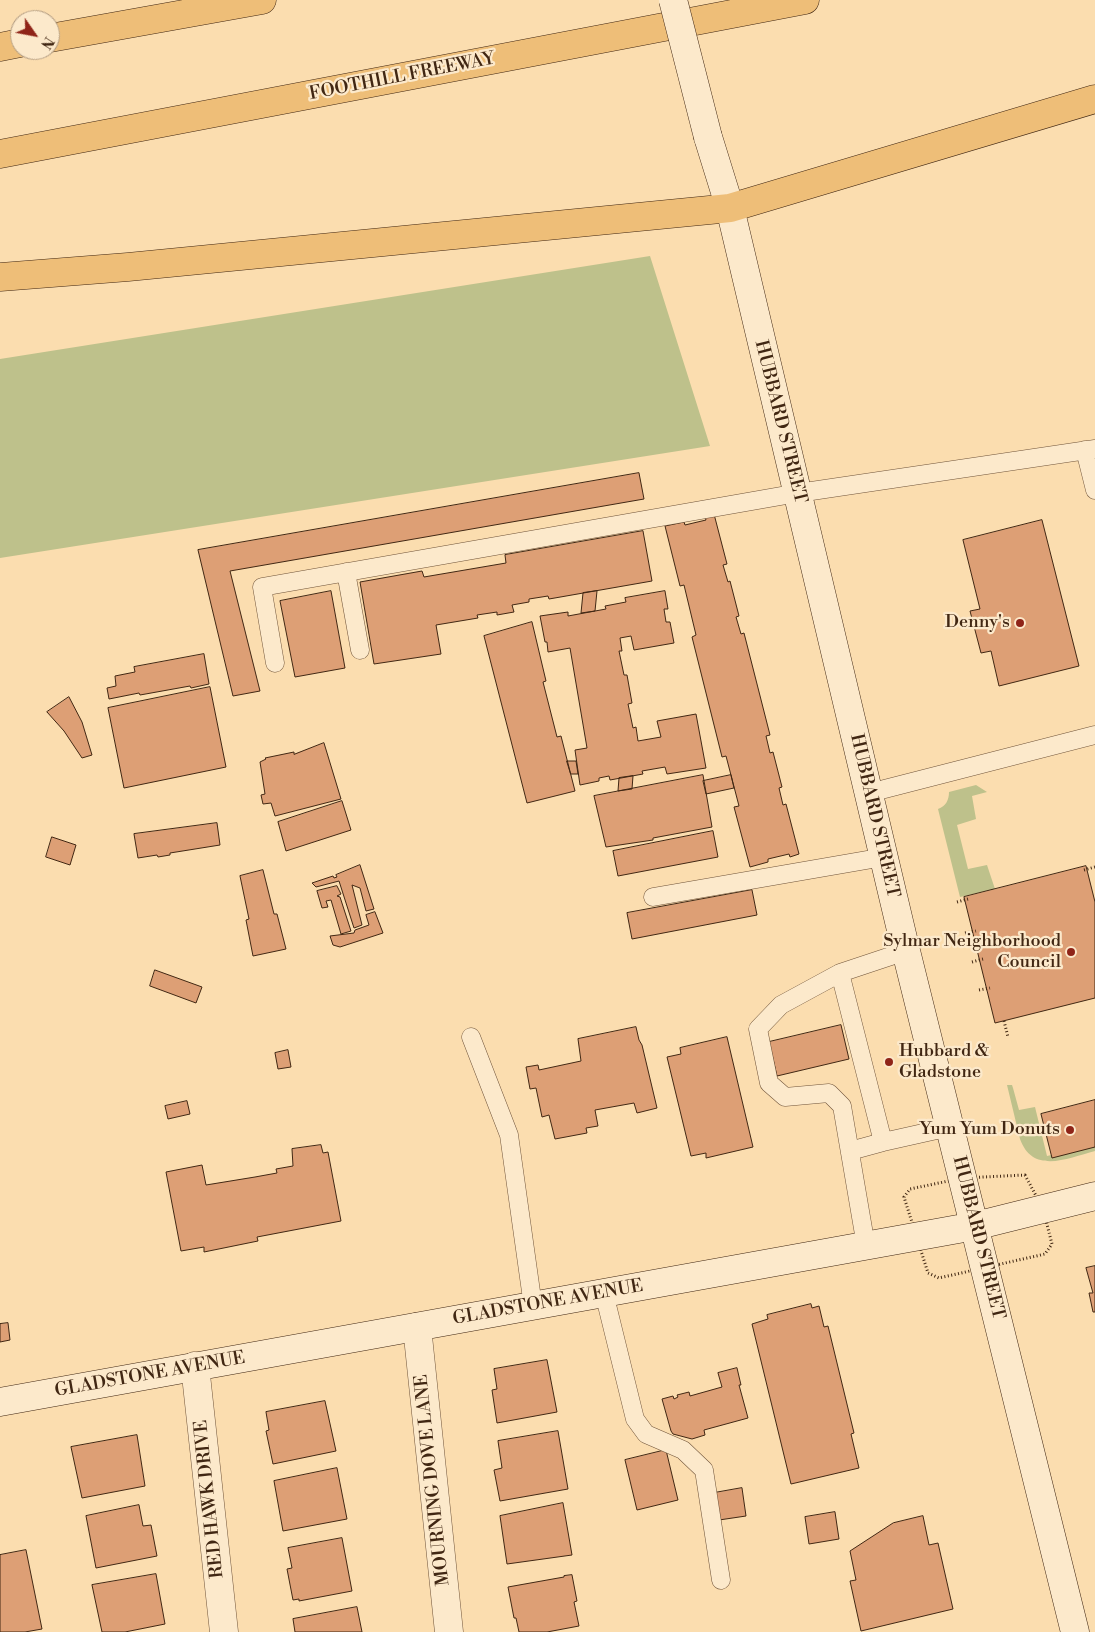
<!DOCTYPE html>
<html>
<head>
<meta charset="utf-8">
<style>
  body { margin:0 }
  #map { position:relative; width:1095px; height:1632px; overflow:hidden; background:#fbddaf; font-family:"Libre Bodoni",serif }
  canvas { display:block }
  .north { position:absolute; left:10px; top:10px; width:50px; height:50px; box-sizing:border-box; background:#fce9cb; border:1px solid #b19b81; border-radius:50%; rotate:123deg; font-size:14px; font-weight:700; line-height:20px; text-align:center; color:#412713 }
  .north::after { content:''; display:block; margin:auto; width:18px; height:22px; background:#8f2418; clip-path:polygon(50% 0,100% 100%,50% 72%,0 100%) }
</style>
</head>
<body>
<div id="map">
<canvas width="1095" height="1632"></canvas>
<div class="north">N</div>
</div>
<script>
const c = document.querySelector('canvas').getContext('2d');
c.lineJoin = 'round';
function fillPath(path, color) {
  c.fillStyle = color;
  c.fill(path, 'evenodd');
}
function strokePath(path, color, width, dash) {
  c.strokeStyle = color;
  c.lineWidth = width;
  c.lineCap = dash ? 'butt' : 'round';
  c.setLineDash(dash || []);
  c.stroke(path);
}
function label(font, color, halo, rows, align = 'center') {
  c.font = font + ' "Libre Bodoni",serif';
  c.lineWidth = 4.5;
  c.setLineDash([]);
  c.textBaseline = 'middle';
  c.strokeStyle = halo;
  c.fillStyle = color;
  for (const [text, x, y, turn = 0] of rows) {
    c.save();
    c.translate(x, y);
    c.rotate((+turn || 0) * Math.PI / 180);
    c.textAlign = isNaN(turn) ? turn : align;
    if (halo) c.strokeText(text, 0, 0);
    c.fillText(text, 0, 0);
    c.restore();
  }
}
const green = new Path2D(`
  M650,256L710,446L0,558V359Z
  M976,785L987,792L972,796L976,819L957,825L968,869L987,865L995,889L960,897L938,809C946,806 949,800 949,792Z
  M1007,1085H1012L1013,1088L1019,1110L1035,1107L1047,1156L1095,1145V1151C1068,1158 1033,1175 1020,1139Z`);
const building = new Path2D(`
  M639,473L644,499L230,571L260,691L233,696L198,550Z
  M714,514L727,564L723,565L728,582L730,581L739,616L736,617L741,634L744,633L770,735L766,736L770,753L773,752L782,787L779,788L783,805L786,804L799,854L790,857L789,854L768,859V862L750,867L734,807L739,806L726,756L722,757L692,637L696,635L684,585L680,586L665,526L684,522L685,525L706,520L705,517Z
  M1042,520L1079,666L999,686L991,651L981,653L970,611L980,609L963,540Z
  M643,531L652,581L549,599L548,596L529,599V602L512,605L514,612L497,615V612L477,615L478,618L436,625L441,654L374,664L360,582L422,571L424,577L506,563L505,555Z
  M331,591L345,668L295,677L280,601Z
  M597,591L595,611L581,613L583,593Z
  M665,591L668,609H664L666,622H670L674,643L634,650L631,636L620,638L622,651H619L624,675H627L632,703L628,704L633,728L636,727L638,741L661,737L657,721L696,714L706,768L667,774L665,767L642,771L643,774L610,780L609,776L599,778V781L580,785L575,750L587,748L570,648L548,652L547,642H545L540,616L568,612V616L606,609L605,606L626,602L625,598Z
  M532,622L546,681L543,682L557,737L561,736L575,791L527,803L484,636Z
  M204,654L209,684L191,688L190,686L140,695L139,693L109,699L107,688L116,686L115,676L135,672L134,667Z
  M210,687L226,767L124,788L108,708Z
  M69,697L82,722L92,755L82,758L64,731L47,712Z
  M324,743L341,799L275,816L271,803L263,804L261,795L265,794L260,762L266,759L265,758L294,752V754Z
  M567,761H576L578,774H571Z
  M703,775L712,827L653,838V840L606,847L594,796Z
  M731,775L734,788L706,794L703,781Z
  M633,776L632,789L618,791L619,778Z
  M342,801L351,830L286,851L278,822Z
  M217,823L220,845L170,853V855L158,857L157,855L138,858L134,834Z
  M713,831L718,857L618,876L613,851Z
  M52,837L76,845L70,865L46,857Z
  M360,865L374,909L366,911L360,888L352,885L362,925L354,928L339,881L316,887L312,883L333,876L334,878L337,877L336,875Z
  M1086,866L1095,902V998L995,1023L964,897Z
  M263,870L274,914H277L286,949L253,956L246,920L249,919L240,876Z
  M337,886L341,894L337,896L340,897L351,931L341,934L331,900L326,901L328,907L322,908L317,891Z
  M752,890L757,915L632,939L627,913Z
  M375,912L383,933L340,947L333,945L330,936L354,933L355,930L369,925L366,915Z
  M155,970L202,987L196,1003L150,986Z
  M841,1025L849,1059L777,1076L769,1042Z
  M636,1027L639,1040L642,1045L657,1108L637,1113L634,1103L595,1110L598,1126L586,1128L587,1133L555,1139L549,1115L542,1117L536,1088L530,1089L526,1067L538,1065L539,1070L581,1061L578,1039Z
  M727,1037L753,1147L706,1158V1153L691,1156L667,1057L681,1054L680,1048Z
  M288,1050L291,1067L278,1069L275,1053Z
  M1095,1100V1147L1052,1158L1041,1114Z
  M187,1101L190,1114L168,1119L165,1106Z
  M321,1145L323,1153L328,1152L341,1221L257,1237L258,1241L204,1252V1247L181,1251L166,1172L202,1165L206,1185L255,1177L277,1173L276,1169L293,1166L292,1149Z
  M1095,1266V1312H1093L1089,1293H1093L1086,1268Z
  M811,1304L812,1308L819,1306L824,1327L828,1326L854,1433L851,1434L859,1468L791,1484L752,1324L768,1319L767,1315Z
  M8,1323L10,1340L0,1342V1324Z
  M547,1360L557,1412L497,1423L492,1390L497,1389L494,1369Z
  M737,1368L741,1385H739L748,1418L704,1430L705,1435L692,1439L673,1434L671,1431L662,1399L673,1396L674,1399L678,1397L677,1395L689,1392L690,1396L722,1387L718,1373Z
  M325,1401L336,1451L273,1464L266,1431L269,1430L266,1412Z
  M558,1431L568,1489L500,1501L494,1470L502,1468L498,1441Z
  M137,1435L145,1486L82,1498L71,1447Z
  M666,1450L678,1500L637,1510L625,1460Z
  M337,1468L347,1519L283,1531L274,1481Z
  M742,1488L746,1516L719,1520L714,1493Z
  M563,1503L572,1555L507,1564L500,1516Z
  M139,1505L143,1526L151,1525L157,1556L96,1568L86,1516Z
  M835,1512L839,1539L809,1544L805,1517Z
  M923,1516L929,1545L938,1543L953,1609L861,1631L850,1581L856,1580L850,1551L893,1523Z
  M342,1538L352,1591L299,1601V1599L293,1600L287,1569L292,1568L288,1548Z
  M26,1550L42,1629L25,1632H0V1555Z
  M156,1574L165,1624L125,1632H102L92,1585Z
  M572,1575L577,1601L574,1602L579,1626L547,1632H519L516,1618H514L508,1587L564,1577V1576Z
  M357,1607L362,1632H295L293,1619Z`);
const path = new Path2D(`
  M1084,870L1095,867
  M957,902L968,899
  M965,933L976,931
  M972,962L983,959
  M979,990L990,988
  M1004,1021L1008,1037
  M1025,1175L1043,1209L1052,1244L1045,1254L939,1278L928,1273L904,1197L910,1189L963,1178Z`);
const lane = new Path2D(`
  M1085,450L1095,490
  M346,572L360,650
  M275,663L262,587L798,493L1095,449
  M869,793L1095,735
  M653,897L884,857
  M840,973L883,1142
  M471,1037L509,1135L533,1306
  M850,1151L883,1142L950,1127
  M866,1246L842,1106L829,1093L785,1097L769,1083L758,1029L781,1005L840,973L906,951
  M604,1293L635,1419L646,1434L683,1450L704,1470L721,1580`);
const street = new Path2D(`
  M417,1327L449,1632
  M195,1366L224,1632`);
const secondary = new Path2D(`
  M708,137L730,208L906,951L1075,1632
  M0,1402L975,1226L1095,1196`);
const highway = new Path2D(`
  M50,38L262,0
  M0,47L20,43
  M0,154L805,0
  M0,277L128,267L730,208L1095,99`);
const secondaryBridge = new Path2D(`
  M673,0L708,137`);
const markers = [
  [1020,623,5,"#8f2418"],
  [1071,952,5,"#8f2418"],
  [889,1062,5,"#8f2418"],
  [1070,1130,5,"#8f2418"]
];
const streetNames = [
  ["FOOTHILL FREEWAY",402,77,-11],
  ["HUBBARD STREET",780,422,76],
  ["HUBBARD STREET",874,816,77],
  ["HUBBARD STREET",978,1238,76],
  ["GLADSTONE AVENUE",548,1303,-10],
  ["GLADSTONE AVENUE",150,1375,-10],
  ["MOURNING DOVE LANE",433,1480,-96],
  ["RED HAWK DRIVE",210,1499,-96]
];
const poiNames = [
  ["Denny's",1010,623],
  ["Sylmar Neighborhood",1061,942],
  ["Council",1061,963],
  ["Hubbard &",899,1052,"left"],
  ["Gladstone",899,1073,"left"],
  ["Yum Yum Donuts",1060,1130]
];
fillPath(green, '#bec18b');
fillPath(building, '#dd9f75');
strokePath(building, '#412713', 1);
strokePath(lane, '#70543a', 19);
strokePath(street, '#70543a', 29);
strokePath(secondary, '#412713', 29);
strokePath(highway, '#412713', 29);
strokePath(path, '#412713', 3, [1, 2.5]);
strokePath(lane, '#fce9cb', 18);
strokePath(street, '#fce9cb', 28);
strokePath(secondary, '#fce9cb', 28);
strokePath(highway, '#eebe78', 28);
strokePath(secondaryBridge, '#412713', 29, []);
strokePath(secondaryBridge, '#fce9cb', 28);
for (const [x, y, r, color] of markers) {
  const dot = new Path2D();
  dot.arc(x, y, r, 0, 2 * Math.PI);
  c.fillStyle = color;
  c.fill(dot);
  strokePath(dot, '#fce9cb', 2);
}
label('18px', '#412713', '#fce9cb', streetNames);
label('18px', '#412713', '#fce9cb', poiNames, 'right');
</script>
</body>
</html>
